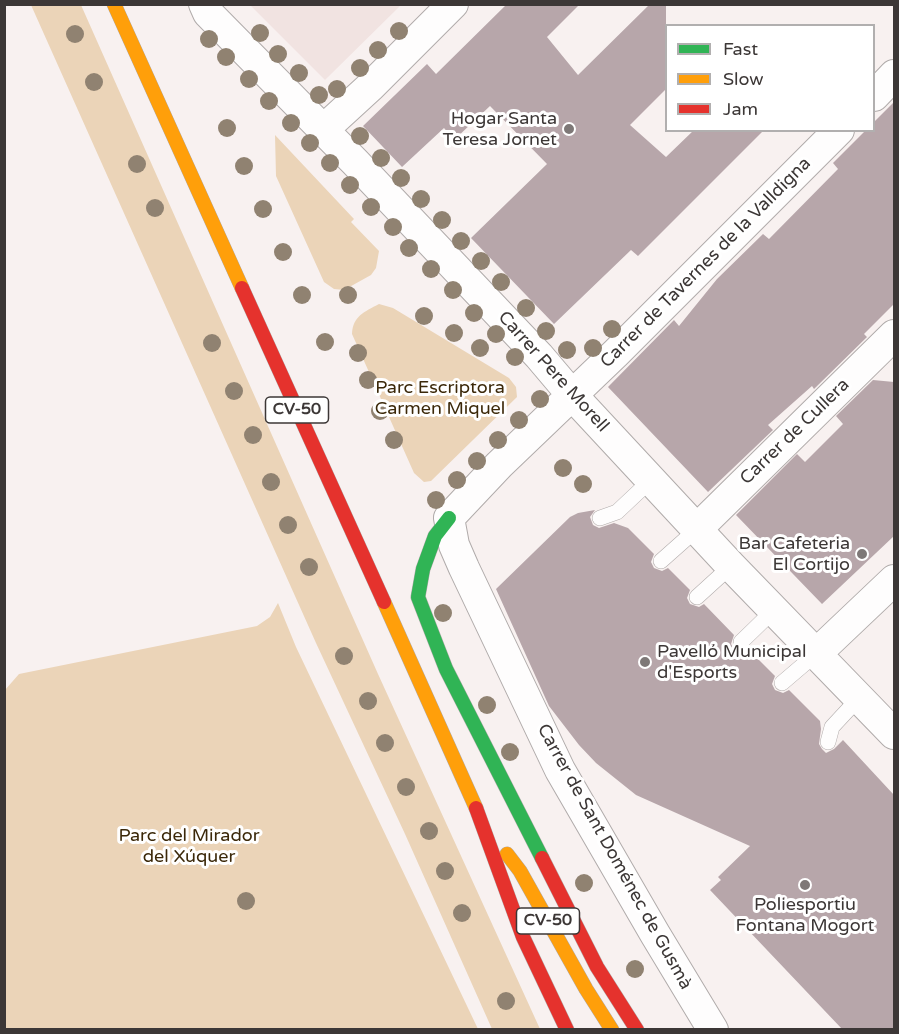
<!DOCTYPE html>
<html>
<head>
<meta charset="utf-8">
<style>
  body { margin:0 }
  #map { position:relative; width:899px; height:1034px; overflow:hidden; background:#f8f1f0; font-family:"Varela Round",sans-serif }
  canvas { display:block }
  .frame { position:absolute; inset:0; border:6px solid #3c3736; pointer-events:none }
  .legend { position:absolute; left:665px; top:24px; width:210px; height:108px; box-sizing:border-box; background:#fff; border:2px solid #b1afaf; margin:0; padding:8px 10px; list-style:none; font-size:18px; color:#3c3736 }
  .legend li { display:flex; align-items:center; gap:12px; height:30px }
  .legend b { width:30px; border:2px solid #b1afaf }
</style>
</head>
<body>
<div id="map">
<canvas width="899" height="1034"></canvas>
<div class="frame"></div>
<ul class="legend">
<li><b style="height:8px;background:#30b455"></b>Fast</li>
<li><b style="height:8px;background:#ff9f0a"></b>Slow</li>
<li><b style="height:8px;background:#e5322d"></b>Jam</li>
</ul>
</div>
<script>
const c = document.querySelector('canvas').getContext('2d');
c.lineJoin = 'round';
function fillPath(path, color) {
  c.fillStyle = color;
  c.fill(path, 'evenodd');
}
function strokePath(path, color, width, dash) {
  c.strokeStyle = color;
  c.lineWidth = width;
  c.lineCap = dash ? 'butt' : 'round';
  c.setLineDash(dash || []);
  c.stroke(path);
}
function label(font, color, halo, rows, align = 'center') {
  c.font = font + ' "Varela Round",sans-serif';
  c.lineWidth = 6;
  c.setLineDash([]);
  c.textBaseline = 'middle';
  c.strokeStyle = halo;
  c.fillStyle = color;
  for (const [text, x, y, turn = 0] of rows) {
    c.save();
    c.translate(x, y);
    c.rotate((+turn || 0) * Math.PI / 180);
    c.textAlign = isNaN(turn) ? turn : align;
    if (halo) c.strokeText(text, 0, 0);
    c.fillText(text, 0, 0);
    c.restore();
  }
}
const built = new Path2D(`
  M250,5H401L325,80Z`);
const green = new Path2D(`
  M31,5H81L378,674L540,1029H492L405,834L316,643Z
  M275,135L354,219L351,222L379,251L376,268L371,275L344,290L334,289L324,282L276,176Z
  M379,304L393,308L509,378L516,387L517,397L431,481L424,482L414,473L352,334C353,316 364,312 379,304Z
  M278,603L296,647L478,1029H5V690L19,674L257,626L270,617Z`);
const building = new Path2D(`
  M507,4H580L547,37L578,75L650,4H666V89L630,125L666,157L694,130H764L638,256L631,250L554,324L471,238L547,164L490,106L454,140L444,128L402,167L363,126L427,64L436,74Z
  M894,102V304L864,334L867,337L814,389L812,386L768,425L773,430L708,492L608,387L674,320L679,326L717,279L763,234L769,239L838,169L833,163L866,130H873V123Z
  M873,380L894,382V536L822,604L736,515L797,454L805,462L843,424L836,416Z
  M595,510L590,517L593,525L599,528L614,523L628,528L654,554L651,562L654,568L662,571L668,568L690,590L687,598L690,604L699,607L704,604L734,635L731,644L734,649L743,652L748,649L775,676L772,684L775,690L783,693L789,690L820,721L821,729L819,744L822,749L826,753L834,749L843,740L894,795V1029H842L710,890L721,880L718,877L750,846L636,795L596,763L579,745L549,706L496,589L570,517L578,513Z`);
const lane = new Path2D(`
  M600,518L617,512L651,480
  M661,561L697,529
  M697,597L731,566
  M741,642L774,610
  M782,683L816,654
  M828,742L832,727L859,698`);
const street = new Path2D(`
  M204,4L208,13L355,162L539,356L572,395L731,566L894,734
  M874,96L894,75
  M323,130L371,86L453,4
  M697,529L894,335
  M816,654L894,580
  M713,1030L655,934L560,770L464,568L454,545L449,518L499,465L616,353L839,130`);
const fast = new Path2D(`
  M449,518L435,536L423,569L418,597L446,669L542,858`);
const slow = new Path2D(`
  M114,4L242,288
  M384,602L476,808
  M507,854L520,871L586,989L612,1030`);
const jam = new Path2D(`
  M242,288L384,602
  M476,808L523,937L567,1030
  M542,858L597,967L637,1030`);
const trees = [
  [399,31],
  [260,33],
  [75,34],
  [209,39],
  [378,50],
  [278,54],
  [226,57],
  [360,68],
  [299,73],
  [249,79],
  [94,82],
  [337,89],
  [319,95],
  [269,101],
  [291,123],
  [227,128],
  [360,136],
  [310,143],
  [381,158],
  [330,163],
  [137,164],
  [244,166],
  [401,178],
  [350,185],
  [421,199],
  [371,207],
  [155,208],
  [263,209],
  [442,220],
  [393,227],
  [461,241],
  [409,248],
  [283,252],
  [481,261],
  [431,269],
  [501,282],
  [453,290],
  [302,295],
  [348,295],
  [526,308],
  [474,313],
  [424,316],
  [612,329],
  [546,331],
  [454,333],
  [496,334],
  [325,342],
  [212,343],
  [480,348],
  [593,348],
  [567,350],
  [358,353],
  [515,357],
  [368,380],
  [234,391],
  [540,399],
  [380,411],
  [519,420],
  [253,435],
  [394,440],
  [498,440],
  [477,461],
  [563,468],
  [457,480],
  [271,482],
  [583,484],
  [436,500],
  [288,525],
  [309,567],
  [443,613],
  [344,656],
  [368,701],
  [487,705],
  [385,743],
  [510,752],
  [406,787],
  [429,831],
  [445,871],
  [584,883],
  [246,901],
  [462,913],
  [635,969],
  [506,1001]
];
const markers = [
  [569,129,6,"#7e7877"],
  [862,554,6,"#7e7877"],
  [645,662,6,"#7e7877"],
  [805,885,6,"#7e7877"]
];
const shields = [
  [297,410,63],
  [548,921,63]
];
const shieldNames = [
  ["CV-50",297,410],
  ["CV-50",548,921]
];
const poiNames = [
  ["Hogar Santa",557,119],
  ["Teresa Jornet",557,140],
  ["Bar Cafeteria",850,544],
  ["El Cortijo",850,565],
  ["Pavelló Municipal",657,652,"left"],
  ["d'Esports",657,673,"left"],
  ["Poliesportiu",805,905,"center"],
  ["Fontana Mogort",805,926,"center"]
];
const streetNames = [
  ["Carrer de Tavernes de la Valldigna",706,263,-45],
  ["Carrer Pere Morell",553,372,48],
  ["Carrer de Cullera",795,432,-44],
  ["Carrer de Sant Doménec de Gusmà",614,857,61]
];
const parkNames = [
  ["Parc Escriptora",440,388],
  ["Carmen Miquel",440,409],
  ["Parc del Mirador",189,836],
  ["del Xúquer",189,857]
];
fillPath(built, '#f1e3e1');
fillPath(green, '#ebd4b8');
fillPath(building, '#b7a6aa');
strokePath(lane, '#b0abaa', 16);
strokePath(street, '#b0abaa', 32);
strokePath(fast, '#b0abaa', 15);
strokePath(slow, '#b0abaa', 15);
strokePath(jam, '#b0abaa', 15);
strokePath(lane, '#fefdfd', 15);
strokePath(street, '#fefdfd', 30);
strokePath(fast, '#30b455', 14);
strokePath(slow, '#ff9f0a', 14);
strokePath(jam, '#e5322d', 14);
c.fillStyle = '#908271';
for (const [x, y] of trees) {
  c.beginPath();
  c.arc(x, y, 9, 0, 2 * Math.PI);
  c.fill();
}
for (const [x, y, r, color] of markers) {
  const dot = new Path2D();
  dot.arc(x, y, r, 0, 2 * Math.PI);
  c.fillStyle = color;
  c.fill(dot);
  strokePath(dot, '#fff', 2);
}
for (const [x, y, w] of shields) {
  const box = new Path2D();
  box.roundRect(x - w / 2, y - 13, w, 26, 4.5);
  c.fillStyle = '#fff';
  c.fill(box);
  strokePath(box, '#3c3736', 1.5);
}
label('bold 16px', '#3c3736', null, shieldNames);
label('18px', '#3c3736', '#fff', poiNames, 'right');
label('18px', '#3c3736', '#fff', streetNames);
label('18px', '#3b2809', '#fff', parkNames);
</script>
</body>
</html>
